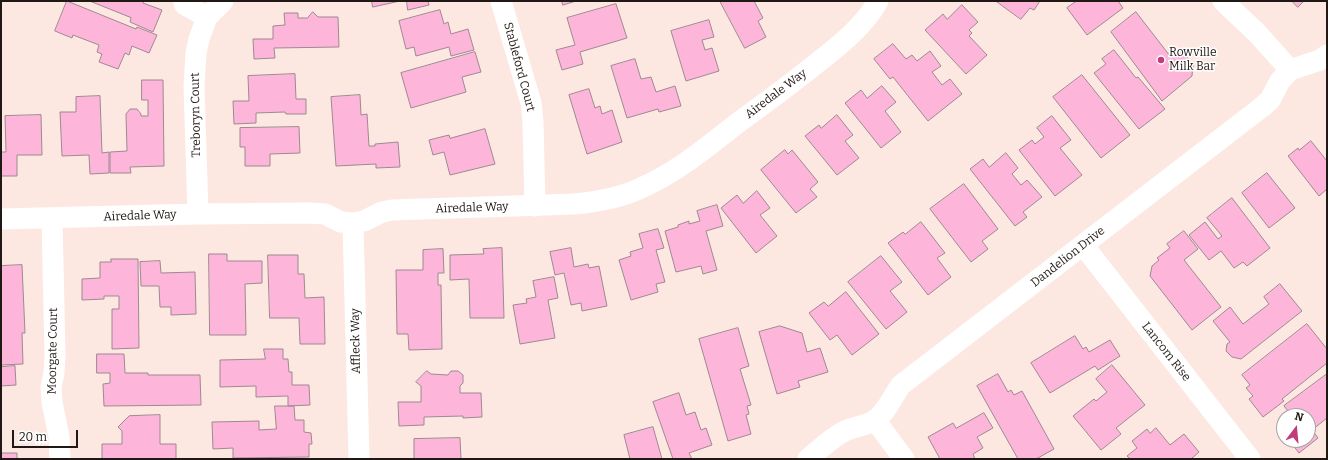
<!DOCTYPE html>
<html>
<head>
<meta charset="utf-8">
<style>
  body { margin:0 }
  #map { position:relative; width:1328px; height:460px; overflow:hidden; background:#fce8e0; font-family:Bitter,serif }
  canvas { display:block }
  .frame { position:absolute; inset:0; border:2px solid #201814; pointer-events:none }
  .north { position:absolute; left:1276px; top:408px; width:40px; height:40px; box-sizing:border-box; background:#fff; border:1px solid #a6a3a1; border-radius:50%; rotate:16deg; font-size:11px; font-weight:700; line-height:16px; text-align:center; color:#201814 }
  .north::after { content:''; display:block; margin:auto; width:14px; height:18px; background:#c23b7b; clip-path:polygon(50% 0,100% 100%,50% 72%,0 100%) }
  .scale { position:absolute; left:12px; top:430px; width:66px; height:18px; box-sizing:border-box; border:2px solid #201814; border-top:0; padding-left:5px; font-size:12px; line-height:14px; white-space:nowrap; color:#201814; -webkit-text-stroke:3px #fff; paint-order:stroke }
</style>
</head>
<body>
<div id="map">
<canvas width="1328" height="460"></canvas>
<div class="frame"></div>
<div class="north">N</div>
<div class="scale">20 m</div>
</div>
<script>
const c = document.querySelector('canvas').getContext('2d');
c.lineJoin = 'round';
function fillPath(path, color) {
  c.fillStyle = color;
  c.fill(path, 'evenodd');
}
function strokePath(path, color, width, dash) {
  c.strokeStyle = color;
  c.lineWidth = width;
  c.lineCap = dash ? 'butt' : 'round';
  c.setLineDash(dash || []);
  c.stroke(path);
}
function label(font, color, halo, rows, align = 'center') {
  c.font = font + ' Bitter,serif';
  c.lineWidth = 3;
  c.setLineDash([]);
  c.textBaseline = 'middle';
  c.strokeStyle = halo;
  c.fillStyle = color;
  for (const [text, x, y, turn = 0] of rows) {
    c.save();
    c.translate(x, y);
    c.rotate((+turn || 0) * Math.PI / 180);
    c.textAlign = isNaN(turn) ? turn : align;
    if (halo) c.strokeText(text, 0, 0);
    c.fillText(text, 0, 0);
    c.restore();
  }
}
const building = new Path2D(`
  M67,1L136,29L137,27L157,35L149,53L132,46L129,55L125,53L118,69L99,62L102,54L97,52L99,45L73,35L72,38L55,31Z
  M90,1H144L143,3L162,10L153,32L130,22L131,18Z
  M372,1H400L373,7Z
  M407,1H428L429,5L408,10Z
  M562,1H576L563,5Z
  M720,1H754L763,18L758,21L766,37L745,48Z
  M996,1H1040L1034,10L1030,8L1021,19Z
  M1077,1H1118L1123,8L1087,35L1067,8Z
  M1292,1H1304L1298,7Z
  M616,4L627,38L580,52L583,64L562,70L556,50L575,45L567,18Z
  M962,5L978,22L969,30L972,33L969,36L987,55L966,74L925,30L943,14L947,19Z
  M440,10L444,24L448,22L451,34L468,29L474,50L451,56L449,47L416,56L414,47L406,49L399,21Z
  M313,12L318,17H338L339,47L274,48L275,58L254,59L253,39H273V26L285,25L284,13H298V18H307Z
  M1136,12L1170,56L1180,48L1193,65L1192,76L1162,101L1111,32Z
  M709,20L714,37L702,40L705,50L712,48L719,71L686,81L671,31Z
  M893,44L906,59L912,55L917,61L930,51L941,66L932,72L942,85L950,79L962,94L928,121L893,77L890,79L874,59Z
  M1114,50L1136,78L1138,77L1165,109L1139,129L1094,73L1106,64L1102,59Z
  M475,52L481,72L462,77L466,92L411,108L401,73Z
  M635,59L641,79L651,77L656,92L675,86L681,106L659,112L658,109L627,118L611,66Z
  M295,74L296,99H306V114H286L285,112L256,113V123L234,124L233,101H249L248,76Z
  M1082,75L1130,135L1101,158L1053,97Z
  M142,80H163L164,166L130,167L131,173H110V152L127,151L126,114L130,109H137L141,114V116H148V100H142Z
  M882,86L896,102L885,111L901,132L881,148L845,103L861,90L867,98Z
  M589,89L595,108L600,106L602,114L612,110L622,142L587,154L569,95Z
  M360,95L361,115L367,114L369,146H375V144L398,142L400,167L376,168V164L336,166L331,97Z
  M100,96L102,153L109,152V173L90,174L89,155L62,156L60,112H76V97Z
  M41,115L42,155H17V176H1V152H6L5,116Z
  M837,115L853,135L845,141L859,158L837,175L805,136L819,125L821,128Z
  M1052,116L1071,140L1060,148L1082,175L1055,196L1019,150L1032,140L1035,144L1044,137L1037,128Z
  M299,127L300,153L270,154V166H245V147H240V128Z
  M485,129L495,164L450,175L444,152L433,155L429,140L449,135L450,138Z
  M1311,141L1327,161V189L1319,196L1288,156L1298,148L1299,150Z
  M785,150L788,154L792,150L818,182L810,189L817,197L796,213L761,170Z
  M1006,153L1018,168L1012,174L1021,185L1027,180L1042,197L1023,212L1027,217L1015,226L970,169L983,159L989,167Z
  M1267,173L1295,208L1269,228L1242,193Z
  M964,184L998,229L982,241L988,249L971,262L930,209Z
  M757,191L770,208L760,215L777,236L756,253L721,208L737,195L743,203Z
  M1232,198L1270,248L1247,266L1243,262L1234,268L1221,251L1209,260L1189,235L1205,222L1218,239L1222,236L1207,218Z
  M717,205L723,226L706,231L717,270L703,274L701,266L676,272L665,231L678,227V225L689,221V224L700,221L697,211Z
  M921,222L945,253L937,258L951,277L928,295L888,243L903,232L905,234Z
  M658,229L664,248L656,250L665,282L656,284L658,292L631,300L619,260L631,256L630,252L643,248L639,234Z
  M1184,231L1198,249L1184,260L1221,307L1192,330L1150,276L1152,266L1159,260L1157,258L1170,248L1167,244Z
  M502,248L504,318H470L469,279L450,280V255L484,254L483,249Z
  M571,248L574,267L588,264L589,268L599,266L607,306L582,311L581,303L571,305L564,273L555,275L550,252Z
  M443,249L444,273H438V285H441L442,349L409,350L408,334H397L396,270H423V250Z
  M209,254H227V261H262V283L245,284L246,335H210Z
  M268,255H298V274H304L305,298L324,297L325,344H300L299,318H270Z
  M881,256L902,282L890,291L907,312L886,329L848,282Z
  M111,259H138L139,348L112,349V309H119V296H104V299L82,300V279L100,278V262H111Z
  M160,261L161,273L195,272L196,314L171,315V307H160L159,286H141L140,262Z
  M22,265L25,333H22L23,364L1,365V266Z
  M554,277L558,298L548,300L555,338L520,344L513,305L527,303L526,299L536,297L533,281Z
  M1280,284L1302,311L1241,359L1232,357L1226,351L1227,344L1230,342L1213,321L1230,307L1243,324L1269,304L1264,297Z
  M846,292L879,334L852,355L837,335L830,340L809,313L824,302L828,306Z
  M1307,324L1327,349V363L1282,399L1284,401L1263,417L1249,399L1253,396L1246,388L1250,385L1242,375Z
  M780,326L802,333L807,352L820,348L828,372L798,381L800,387L777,394L759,332Z
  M738,328L749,366L740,369L751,405L747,406L749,414L746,415L751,434L728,441L699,339Z
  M1075,336L1083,349L1086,347L1089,352L1110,340L1120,356L1098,370L1095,366L1050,393L1031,363Z
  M264,349H283V359H288L289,372H292V385H309L310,405L288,406V396L256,397V386L220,387V360L265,359Z
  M97,354H124L125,373H148V375H200L201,405L104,406L103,384L110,383V373H97Z
  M1112,365L1145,405L1116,428L1121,434L1101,450L1073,416L1094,399L1096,401L1107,392L1096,379Z
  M15,366L16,385L1,386V367Z
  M427,371L431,374L448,375L451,371H458L463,375V383L460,386V393H481L482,417L463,418V416L424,417V425L399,426L398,402H421V386L416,382Z
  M998,374L1008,392L1011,390L1014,395L1022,391L1054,449L1036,459H1018L977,386Z
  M1327,374V418L1312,430L1318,438L1299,453L1289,440H1308V416H1292L1284,406Z
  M679,393L686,415L695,412L701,430L706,428L712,445L689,453L692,459H673L653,402Z
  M275,406H294L295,420H304V432L311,433L312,444H309V457L233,458V448L213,449L212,422L259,421V430L276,429Z
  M984,413L993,428L977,437L983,448L973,454L975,459H940L928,437L953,423L956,428Z
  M160,415V444H176V459H102V444H122V431L118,427L129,416Z
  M653,427L662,459H630L624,435Z
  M1156,428L1170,445L1184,434L1199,452L1191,459H1128L1129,458L1127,456L1137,448L1132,441L1147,429L1150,433Z
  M460,438L461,459H414V439Z
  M1,453H17V459H1Z`);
const street = new Path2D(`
  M501,1L531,103L533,122L535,206
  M1223,1L1257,33L1290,70
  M184,4L207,17
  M198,214L194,86L196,53L199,39L207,17L223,1
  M52,218L55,356L54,373L51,387L52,402L59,437L60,459
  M1,219L198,214L309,213L325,214L341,222L353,223L364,221L382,212L392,210L574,204C597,202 620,198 641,188C678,172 708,146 739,122C764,104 788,86 812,67C835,49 864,27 878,1
  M353,223L359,459
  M1083,245L1250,459
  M875,420L904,459
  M808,459C819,450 830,439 843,432C853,426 865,427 875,420C886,413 893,396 901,385L1262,107L1270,100L1280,81L1290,70L1320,60L1327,55`);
const markers = [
  [1161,60,4,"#c23b7b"]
];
const poiNames = [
  ["Rowville",1169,53],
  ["Milk Bar",1169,67]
];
const streetNames = [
  ["Stableford Court",519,67,75],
  ["Airedale Way",776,94,-37],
  ["Treboryn Court",196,115,-91],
  ["Airedale Way",472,208,-2],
  ["Airedale Way",140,216,-2],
  ["Dandelion Drive",1068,257,-38],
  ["Affleck Way",356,341,-91],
  ["Moorgate Court",53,351,-89],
  ["Lancom Rise",1166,352,52]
];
fillPath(building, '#fdb6da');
strokePath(building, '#9e8892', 1);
strokePath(street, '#fff', 21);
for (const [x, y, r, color] of markers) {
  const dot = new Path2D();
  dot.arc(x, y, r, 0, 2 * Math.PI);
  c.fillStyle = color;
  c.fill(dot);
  strokePath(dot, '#fff', 1.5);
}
label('12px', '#201814', '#fff', poiNames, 'left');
label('12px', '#201814', '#fff', streetNames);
</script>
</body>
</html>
